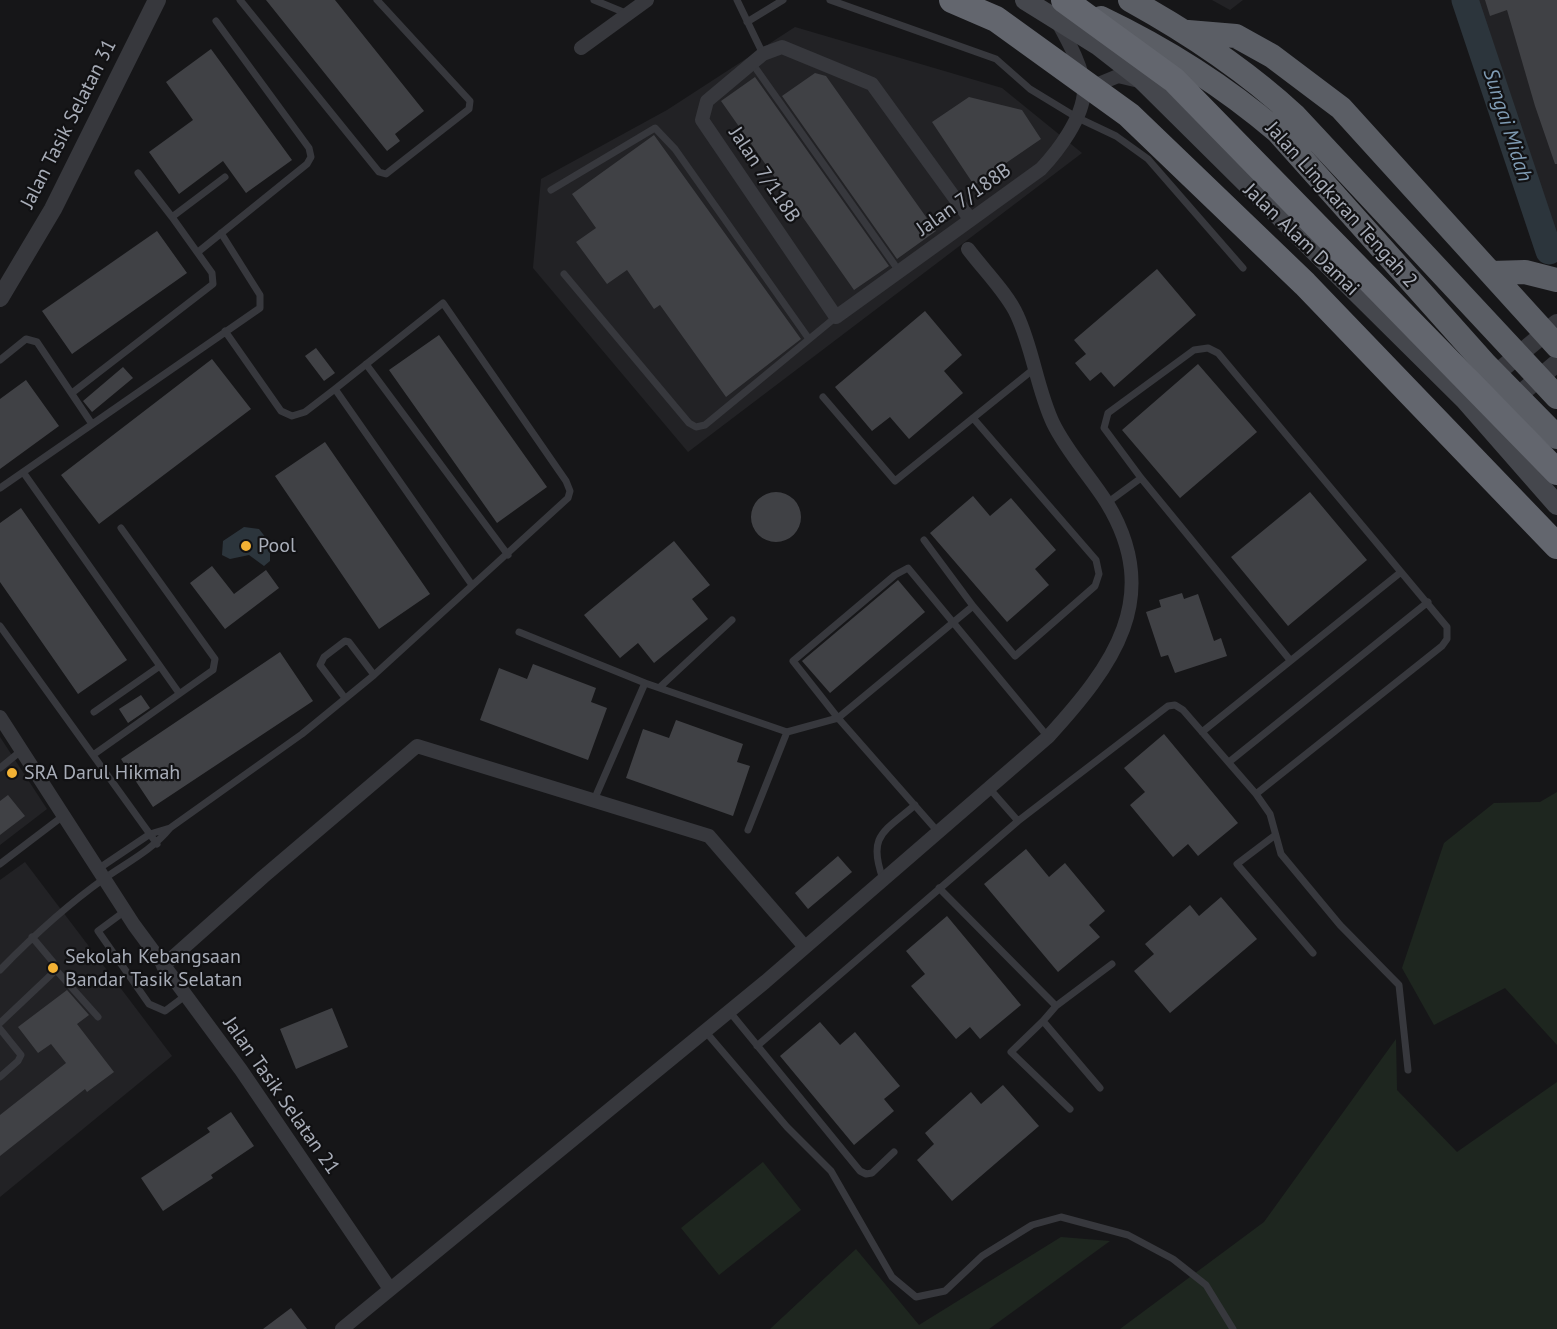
<!DOCTYPE html>
<html>
<head>
<meta charset="utf-8">
<style>
  body { margin:0 }
  canvas { display:block; background:#161618 }
</style>
</head>
<body>
<canvas width="1557" height="1329"></canvas>
<script>
const c = document.querySelector('canvas').getContext('2d');
c.lineJoin = 'round';
function fillPath(path, color) {
  c.fillStyle = color;
  c.fill(path, 'evenodd');
}
function strokePath(path, color, width, dash) {
  c.strokeStyle = color;
  c.lineWidth = width;
  c.lineCap = dash ? 'butt' : 'round';
  c.setLineDash(dash || []);
  c.stroke(path);
}
function label(font, color, halo, rows, align = 'center') {
  c.font = font + ' "PT Sans",sans-serif';
  c.lineWidth = 4.5;
  c.setLineDash([]);
  c.textBaseline = 'middle';
  c.strokeStyle = halo;
  c.fillStyle = color;
  for (const [text, x, y, turn = 0] of rows) {
    c.save();
    c.translate(x, y);
    c.rotate((+turn || 0) * Math.PI / 180);
    c.textAlign = isNaN(turn) ? turn : align;
    if (halo) c.strokeText(text, 0, 0);
    c.fillText(text, 0, 0);
    c.restore();
  }
}
const built = new Path2D(`
  M1212,0H1243L1230,10Z
  M1477,0H1557V235Z
  M795,27L1002,88L1082,153L688,452L533,268L541,179L667,110Z
  M0,737L47,809L0,845Z
  M25,862L172,1056L0,1197V880Z`);
const green = new Path2D(`
  M1557,792V1045L1505,988L1434,1025L1402,968L1444,843L1494,803L1540,802Z
  M1396,1039L1397,1090L1457,1152L1557,1082V1329H1120L1264,1222Z
  M763,1162L801,1210L719,1275L681,1228Z
  M1061,1237L1110,1241L989,1329H770L856,1249L919,1325Z`);
const water = new Path2D(`
  M244,527L259,529L270,543V561L264,566L249,555L230,559L222,555L223,541Z`);
const river = new Path2D(`
  M1465,0L1549,251`);
const building = new Path2D(`
  M266,0H335L424,111L395,134L400,141L387,151Z
  M1485,0H1557V164H1555L1535,106L1507,10L1490,16Z
  M211,49L292,160L246,193L223,161L179,194L149,152L193,120L166,82Z
  M815,73L826,76L936,231L897,259L782,96Z
  M755,77L889,266L854,290L721,101Z
  M969,97L1022,110L1041,139L974,185L932,122Z
  M654,135L801,339L726,397L660,305L654,309L627,270L607,284L576,242L596,228L572,194Z
  M157,231L187,273L72,354L42,311Z
  M1157,269L1196,315L1114,387L1101,372L1090,381L1075,363L1086,354L1074,340Z
  M925,311L962,355L944,371L963,393L909,439L890,417L872,431L835,387Z
  M439,335L547,487L497,523L389,370Z
  M316,348L335,373L324,381L305,356Z
  M212,359L251,409L99,524L61,475Z
  M1198,364L1257,432L1180,498L1122,430Z
  M123,367L133,378L92,412L83,401Z
  M26,380L59,426L0,469V399Z
  M325,442L430,594L379,629L275,476Z
  M751 517a25 25 0 1 1 50 0a25 25 0 1 1-50 0Z
  M1310,492L1367,560L1288,626L1231,557Z
  M973,496L990,516L1011,498L1056,550L1035,569L1049,585L1007,622L930,533Z
  M21,508L127,660L78,694L0,582V523Z
  M674,541L710,585L692,599L708,619L654,663L638,643L620,658L584,615Z
  M212,566L234,594L266,570L279,588L225,629L190,583Z
  M898,580L925,612L830,693L802,661Z
  M1182,593L1184,599L1198,594L1214,641L1221,638L1227,656L1175,673L1168,655L1161,657L1146,612L1161,607L1159,600Z
  M280,652L313,701L153,807L121,759Z
  M533,664L596,688L591,702L607,708L588,760L480,720L499,668L527,679Z
  M141,695L150,708L128,723L119,709Z
  M676,720L743,744L737,762L750,766L733,816L626,778L643,729L669,738Z
  M1164,734L1238,823L1198,856L1188,844L1173,857L1130,805L1145,792L1124,768Z
  M8,795L25,816L0,835V801Z
  M1026,849L1049,877L1065,863L1105,911L1089,925L1100,937L1058,972L984,884Z
  M838,856L852,872L808,909L795,893Z
  M1221,897L1257,939L1170,1013L1134,971L1154,954L1145,944L1190,905L1199,916Z
  M947,916L1021,1005L980,1039L970,1027L956,1039L911,986L925,974L906,951Z
  M67,990L89,1015L77,1024L114,1072L87,1092L85,1089L0,1156V1115L66,1063L51,1044L38,1053L18,1027Z
  M332,1008L348,1047L296,1069L280,1029Z
  M820,1022L840,1045L855,1032L900,1086L884,1099L894,1111L854,1145L780,1056Z
  M1003,1085L1039,1126L952,1201L917,1160L934,1144L925,1133L971,1092L981,1104Z
  M231,1112L254,1146L211,1175L213,1178L163,1211L141,1178L210,1132L207,1128Z
  M291,1308L307,1329H263Z`);
const service = new Path2D(`
  M240,0L379,172L386,174L469,109L470,101L377,0
  M594,0L628,14
  M737,0L763,54
  M830,0L996,59L1030,89L1076,117L1116,136L1148,159L1243,268
  M747,22L783,0
  M752,63L899,271
  M138,173L172,217
  M551,190L655,128L675,149L809,339
  M198,252L307,164L311,157L309,148L216,21
  M564,274L689,423L696,427L705,425L836,317
  M225,331L281,411L292,416L305,412L335,389L472,585
  M0,360L26,339L37,342L92,424
  M366,364L508,555
  M72,393L213,284L212,273L172,217L225,177
  M823,397L895,481L1035,368
  M23,472L179,693
  M0,488L260,308V295L221,233
  M1107,503L1141,478
  M924,540L973,606
  M0,626L157,844
  M519,632L645,683L787,732L838,718L973,606L1015,656L1095,586L1099,574L1096,560L973,418
  M660,687L732,620
  M345,698L320,665L324,657L345,641L349,642L374,675
  M94,712L160,666
  M1202,732L1401,572
  M93,755L213,670L215,659L121,528
  M1229,762L1428,602
  M0,768L22,750
  M989,788L1018,821L1168,706L1175,705L1183,710L1256,794L1270,814L1281,854L1340,925L1399,985L1408,1070
  M1256,794L1442,646L1447,639V627L1218,353L1208,348L1194,350L1108,413L1104,428L1141,478L1290,660
  M594,800L645,683
  M748,830L787,732
  M939,833L838,718L793,661L895,575L908,568L1048,737
  M1274,836L1237,864L1313,953
  M0,864L63,816
  M98,869L150,834L170,828
  M883,879C867,835 884,832 915,805
  M939,888L1056,1006
  M125,911L98,931L149,1004L165,1011L185,996
  M0,970C32,937 67,905 105,878C128,862 152,850 170,828L302,734L374,675L568,498L570,491L566,481L443,303L335,389
  M56,970L98,1017
  M729,1011L860,1171L866,1174L872,1173L894,1152
  M1043,1021L1011,1052L1070,1109
  M0,1023L56,970L53,962L32,937
  M0,1029L21,1055L18,1061L0,1077
  M705,1031L787,1127L831,1171L892,1277L916,1297L945,1291L982,1256L1032,1225L1061,1217L1128,1235L1173,1259L1206,1285L1233,1329
  M757,1046L1018,821
  M1100,1088L1043,1021L1056,1006L1112,964`);
const minor = new Path2D(`
  M581,48L647,0
  M1089,88L1118,76L1139,81
  M970,219L872,84L782,47L763,54L707,101L702,120L836,317L1041,169C1058,151 1083,118 1084,91C1085,71 1067,39 1057,21
  M0,717L134,925L241,1070L390,1289
  M163,966L263,877L417,746L709,836L805,947
  M342,1329L765,982L1048,737C1113,666 1164,597 1107,503C1090,476 1067,452 1053,423C1037,389 1033,349 1017,315C1008,294 982,268 968,249`);
const tertiary = new Path2D(`
  M0,298L53,209L157,0
  M1487,381L1557,323
  M1508,404L1557,363`);
const secondary = new Path2D(`
  M1025,0L1099,46L1140,78L1465,400L1557,505`);
const trunk = new Path2D(`
  M1130,0C1188,32 1244,69 1294,115L1557,397
  M1101,18C1166,49 1223,85 1278,132L1486,365L1557,437
  M1188,32L1236,36L1272,56L1341,108L1557,346
  M1491,273L1525,272L1557,280`);
const motorway = new Path2D(`
  M952,0L996,19L1129,115L1305,284L1557,546
  M1064,0L1174,80L1557,472`);
const markers = [
  [246,546,6,"#f2b134"],
  [12,773,6,"#f2b134"],
  [53,968,6,"#f2b134"]
];
const streetNames = [
  ["Jalan Tasik Selatan 31",69,124,-63],
  ["Jalan 7/118B",764,175,56],
  ["Jalan 7/188B",964,200,-35],
  ["Jalan Lingkaran Tengah 2",1341,205,48],
  ["Jalan Alam Damai",1301,240,44],
  ["Jalan Tasik Selatan 21",281,1096,55]
];
const poiNames = [
  ["Pool",258,546],
  ["SRA Darul Hikmah",24,773],
  ["Sekolah Kebangsaan",65,957],
  ["Bandar Tasik Selatan",65,980]
];
const waterNames = [
  ["Sungai Midah",1507,125,72]
];
fillPath(built, '#222225');
fillPath(green, '#1e261f');
fillPath(water, '#2c353c');
strokePath(river, '#2c353c', 27);
fillPath(building, '#404145');
strokePath(service, '#37383d', 7);
strokePath(minor, '#37383d', 14);
strokePath(tertiary, '#37383d', 18);
strokePath(secondary, '#45474d', 20);
strokePath(trunk, '#5b5e65', 24);
strokePath(motorway, '#63666e', 26);
for (const [x, y, r, color] of markers) {
  const dot = new Path2D();
  dot.arc(x, y, r, 0, 2 * Math.PI);
  c.fillStyle = color;
  c.fill(dot);
  strokePath(dot, '#111113', 2);
}
label('20px', '#a8adb8', '#111113', streetNames);
label('20px', '#a8adb8', '#111113', poiNames, 'left');
label('italic 21px', '#7f9bb3', '#111113', waterNames);
</script>
</body>
</html>
